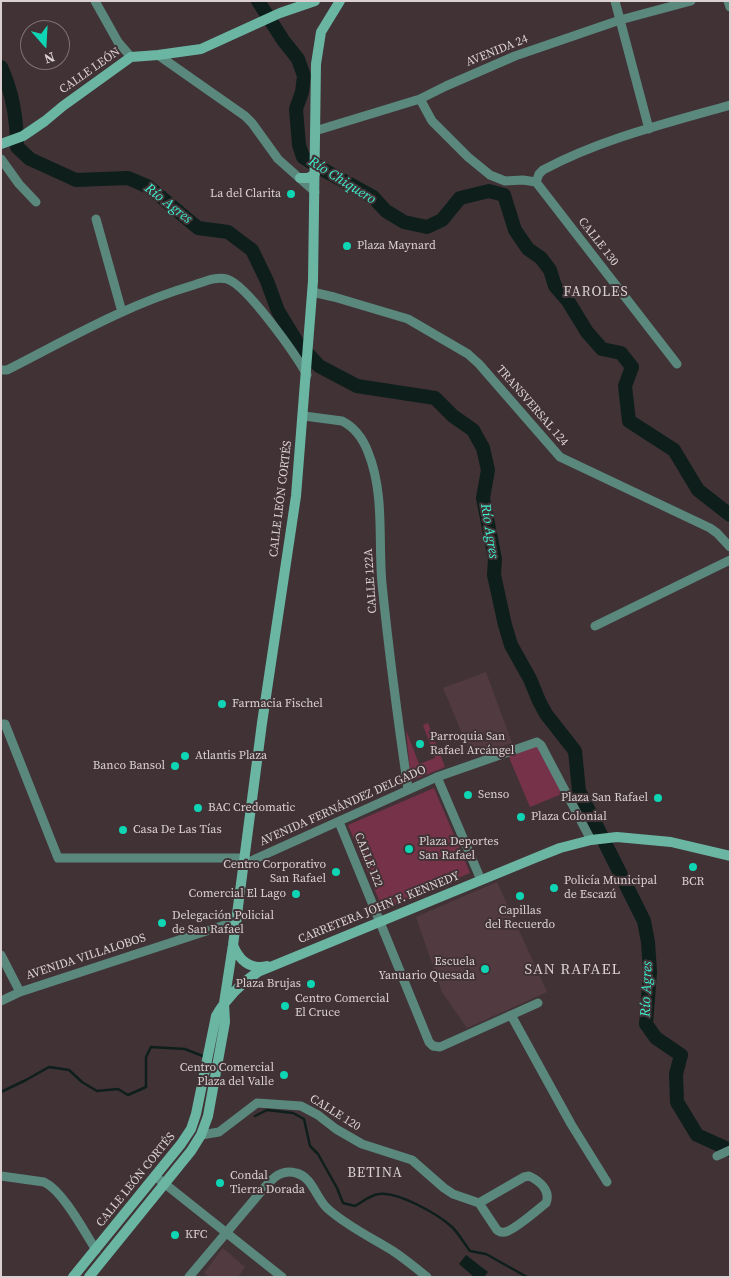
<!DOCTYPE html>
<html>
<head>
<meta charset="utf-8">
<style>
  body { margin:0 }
  #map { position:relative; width:731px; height:1278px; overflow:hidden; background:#413236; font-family:"Source Serif 4",serif }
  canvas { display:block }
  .frame { position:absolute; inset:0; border:2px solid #dad0d2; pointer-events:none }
  .north { position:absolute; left:20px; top:20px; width:50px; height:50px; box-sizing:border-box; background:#413236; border:1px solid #7e7174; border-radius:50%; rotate:161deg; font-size:14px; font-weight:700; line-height:20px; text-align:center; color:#dad0d2 }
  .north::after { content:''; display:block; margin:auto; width:18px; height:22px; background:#0ed5b4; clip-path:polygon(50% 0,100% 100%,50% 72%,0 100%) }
</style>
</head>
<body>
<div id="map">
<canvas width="731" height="1278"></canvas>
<div class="frame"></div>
<div class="north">N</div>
</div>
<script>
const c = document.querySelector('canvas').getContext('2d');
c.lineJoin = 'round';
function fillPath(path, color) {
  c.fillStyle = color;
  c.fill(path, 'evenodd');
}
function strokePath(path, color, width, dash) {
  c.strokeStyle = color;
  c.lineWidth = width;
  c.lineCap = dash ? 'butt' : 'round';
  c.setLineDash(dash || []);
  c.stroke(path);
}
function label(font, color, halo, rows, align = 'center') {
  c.font = font + ' "Source Serif 4",serif';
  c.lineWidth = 4;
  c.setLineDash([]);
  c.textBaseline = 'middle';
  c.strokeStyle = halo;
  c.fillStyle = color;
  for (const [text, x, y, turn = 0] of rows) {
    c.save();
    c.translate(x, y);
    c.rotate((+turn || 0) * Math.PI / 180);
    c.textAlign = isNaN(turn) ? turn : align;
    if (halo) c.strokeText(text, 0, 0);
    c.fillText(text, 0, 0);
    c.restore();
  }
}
const built = new Path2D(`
  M486,672L512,743L472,757L443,688Z
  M497,882L547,992L467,1028L442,992L416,917Z
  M223,1248L245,1267L238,1277H209L204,1273Z`);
const green = new Path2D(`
  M428,723L445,767L411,781L406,730L419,764L435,758L423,725Z
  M538,745L562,794L530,807L508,755Z
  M434,788L470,873L383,910L348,825Z`);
const water = new Path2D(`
  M466,1255L488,1272L484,1277H474L459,1264Z`);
const stream = new Path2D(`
  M1,1092L26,1080L49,1067L69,1070L82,1082L97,1091L118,1089L128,1095L146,1087V1057L151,1047L185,1049L205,1057
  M255,1116L267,1110L293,1113L304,1119L310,1146L318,1154L337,1188L343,1203L355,1206C362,1202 370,1195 379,1194C397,1191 438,1214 452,1227C459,1234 464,1243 470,1251L486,1254L527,1277`);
const river = new Path2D(`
  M258,1L283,40L298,59L304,76L302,92L296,109L299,145L303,157L322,169L373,197L386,211L404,222L427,227L442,220L460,198L489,191L504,195L515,230L528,249L541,258L550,270L555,286L568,301L587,332L602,349L621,353L632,367L625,386L629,421L674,450L698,490L730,515
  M1,67C13,93 17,119 17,147L30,159L76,180L128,178L149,187L198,228L228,232L252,250L267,281L278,311L297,342L319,366L357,386L435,398L453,416L473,430L483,448L488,470L483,498L495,559L494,575L505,625L511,645L530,679L539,701L546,714L575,751L579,791L644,921L648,942L650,972L646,1024L656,1038L681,1055L676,1074L677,1102L697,1135L730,1150`);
const street = new Path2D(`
  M95,1L118,42L131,57
  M615,1L649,129
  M728,1L730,7
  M158,55L245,116L252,123L278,159L315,192
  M420,99L432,121L468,157L490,175L505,181L523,180L536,182
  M315,131L420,99L446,86L515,56L620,20L691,1
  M1,159L19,184L36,202
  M536,182L677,364
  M536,182L539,174L543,170C601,139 667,123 730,105
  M96,219L122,312
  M312,292L334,297L408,319L468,354L479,364L560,457L710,528L717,533L730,547
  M1,370H7C68,339 128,304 194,285C204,282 216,276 227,279C247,285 296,355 307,375
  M304,416L342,421C354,427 363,439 368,452C385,494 378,541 382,584C389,653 398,721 408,789
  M595,626L730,560
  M1,724H5L58,858H245
  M437,777L481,880
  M339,822L429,1042L433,1046L440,1047L538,1003
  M244,864L437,777L537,742L541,745L591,840
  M1,955L20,992
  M1,1001L20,992L237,921
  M511,1015L571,1124L607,1182
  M201,1135L219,1132L257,1103L301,1106L318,1115L336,1129L362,1144L412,1160L444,1188L453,1194L479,1203
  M717,1156L730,1150
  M1,1176L44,1182C63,1191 84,1231 96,1250
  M155,1176L282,1277
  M529,1176C540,1181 551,1191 546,1203C537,1210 515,1230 505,1232C501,1233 500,1232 497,1230L479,1203L524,1177Z
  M189,1277L264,1188C273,1178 281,1169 296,1173C313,1177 316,1199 328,1209C347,1226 372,1238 393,1251C405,1259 416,1268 427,1277`);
const secondary = new Path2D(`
  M1,144L23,136L45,121L63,106L131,57L158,55L201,49L280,13L315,1
  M300,178H308L315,174
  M233,945C239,960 250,970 267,966
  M73,1277L181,1144L191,1129L196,1114L216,1016C227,997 240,984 258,972L535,858L560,848L591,840L617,837L671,842L730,856
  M89,1277L191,1151L201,1135L208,1116L225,1022L224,1003L233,945L262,723L296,496L313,281L316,64L321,32L340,1`);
const markers = [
  [291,194,5,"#0ed5b4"],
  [347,246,5,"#0ed5b4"],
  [222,704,5,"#0ed5b4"],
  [420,744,5,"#0ed5b4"],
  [185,756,5,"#0ed5b4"],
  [175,766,5,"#0ed5b4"],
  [468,795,5,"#0ed5b4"],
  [658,798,5,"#0ed5b4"],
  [198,808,5,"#0ed5b4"],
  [521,817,5,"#0ed5b4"],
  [123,830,5,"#0ed5b4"],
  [409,849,5,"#0ed5b4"],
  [693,867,5,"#0ed5b4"],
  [336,872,5,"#0ed5b4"],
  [554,888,5,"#0ed5b4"],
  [296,894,5,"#0ed5b4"],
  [520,896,5,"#0ed5b4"],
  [162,923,5,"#0ed5b4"],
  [485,969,5,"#0ed5b4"],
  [311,984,5,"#0ed5b4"],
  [285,1006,5,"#0ed5b4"],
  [284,1075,5,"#0ed5b4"],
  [220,1183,5,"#0ed5b4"],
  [175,1235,5,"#0ed5b4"]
];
const streetNames = [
  ["AVENIDA 24",497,51,-22],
  ["CALLE LEÓN",90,71,-35],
  ["CALLE 130",598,242,52],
  ["TRANSVERSAL 124",532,406,49],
  ["CALLE LEÓN CORTÉS",281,499,-83],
  ["CALLE 122A",371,581,-94],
  ["AVENIDA FERNÁNDEZ DELGADO",343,806,-24],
  ["CALLE 122",368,860,68],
  ["CARRETERA JOHN F. KENNEDY",379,908,-22],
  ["AVENIDA VILLALOBOS",86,957,-18],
  ["CALLE 120",335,1113,32],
  ["CALLE LEÓN CORTÉS",136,1180,-51]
];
const poiNames = [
  ["La del Clarita",281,194,"right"],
  ["Plaza Maynard",357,246],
  ["Farmacia Fischel",232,704],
  ["Parroquia San",430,737],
  ["Rafael Arcángel",430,751],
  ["Atlantis Plaza",195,756],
  ["Banco Bansol",165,766,"right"],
  ["Senso",478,795],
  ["Plaza San Rafael",648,798,"right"],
  ["BAC Credomatic",208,808],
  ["Plaza Colonial",531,817],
  ["Casa De Las Tías",133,830],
  ["Plaza Deportes",419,842],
  ["San Rafael",419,856],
  ["Centro Corporativo",326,865,"right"],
  ["San Rafael",326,879,"right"],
  ["Policía Municipal",564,881],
  ["de Escazú",564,895],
  ["BCR",693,882,"center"],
  ["Comercial El Lago",286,894,"right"],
  ["Capillas",520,911,"center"],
  ["del Recuerdo",520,925,"center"],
  ["Delegación Policial",172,916],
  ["de San Rafael",172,930],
  ["Escuela",475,962,"right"],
  ["Yanuario Quesada",475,976,"right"],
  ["Plaza Brujas",301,984,"right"],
  ["Centro Comercial",295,999],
  ["El Cruce",295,1013],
  ["Centro Comercial",274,1068,"right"],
  ["Plaza del Valle",274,1082,"right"],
  ["Condal",230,1176],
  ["Tierra Dorada",230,1190],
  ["KFC",185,1235]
];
const waterNames = [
  ["Río Chiquero",342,181,32],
  ["Río Agres",168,204,38],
  ["Río Agres",489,531,81],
  ["Río Agres",647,989,-88]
];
const neighbourhoodNames = [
  ["FAROLES",596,292],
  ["BETINA",375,1173]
];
const quarterNames = [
  ["SAN RAFAEL",573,970]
];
fillPath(built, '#513b41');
fillPath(green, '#763249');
fillPath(water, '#0e1f1b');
strokePath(stream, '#0e1f1b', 2.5);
strokePath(river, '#0e1f1b', 14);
strokePath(street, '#5a887c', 9);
strokePath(secondary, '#6ab6a3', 10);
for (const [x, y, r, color] of markers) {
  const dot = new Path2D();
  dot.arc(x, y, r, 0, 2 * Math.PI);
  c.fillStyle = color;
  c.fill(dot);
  strokePath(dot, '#413236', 2);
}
label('12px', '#dad0d2', '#413236', streetNames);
label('12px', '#dad0d2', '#413236', poiNames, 'left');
label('italic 14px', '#3df1cf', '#413236', waterNames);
c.letterSpacing = '1px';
label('14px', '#dad0d2', '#413236', neighbourhoodNames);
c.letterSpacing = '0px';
c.letterSpacing = '1px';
label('15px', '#dad0d2', '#413236', quarterNames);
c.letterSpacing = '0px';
</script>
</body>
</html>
